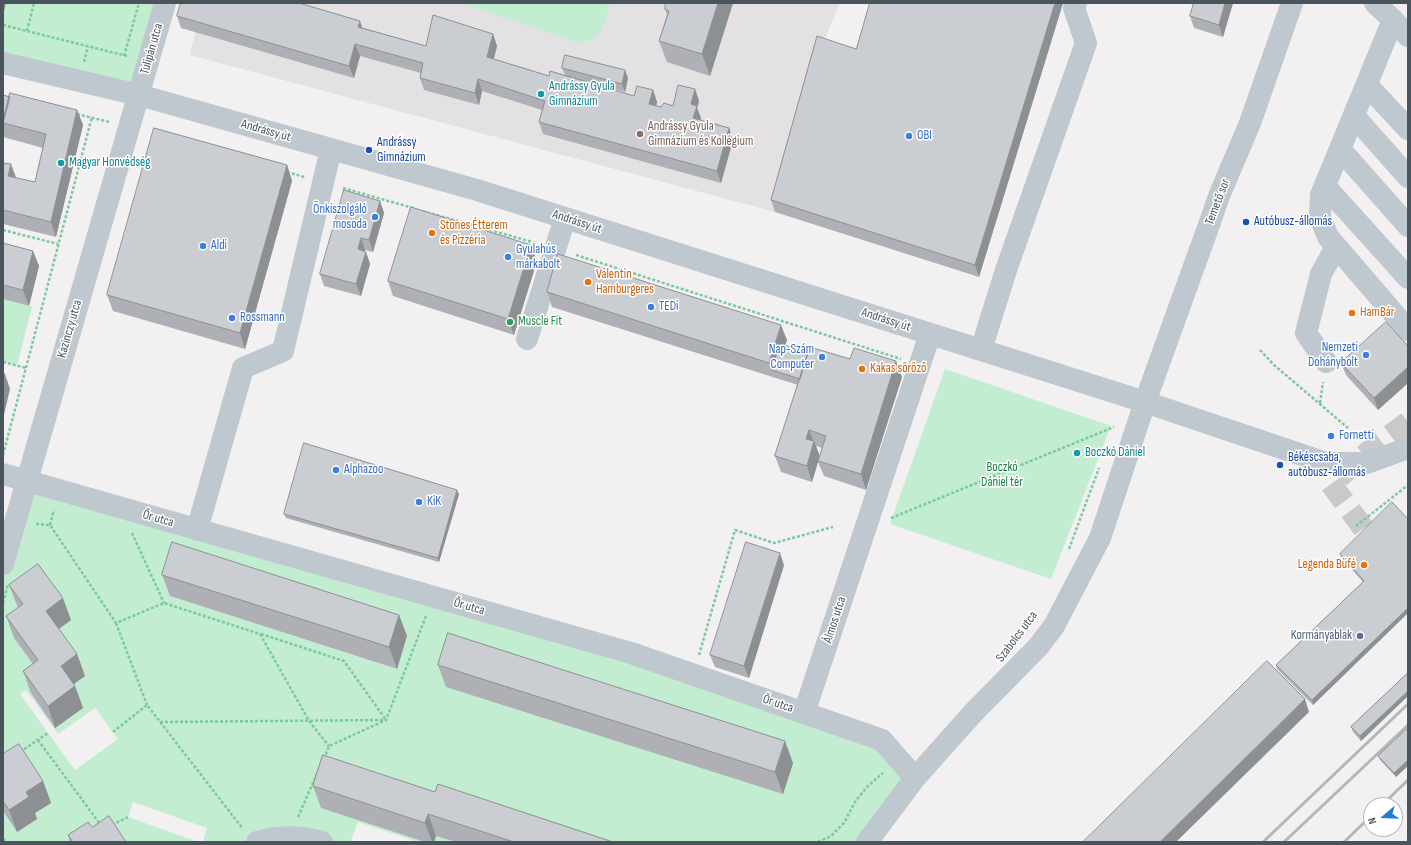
<!DOCTYPE html>
<html>
<head>
<meta charset="utf-8">
<style>
  body { margin:0 }
  #map { position:relative; width:1411px; height:845px; overflow:hidden; background:#f2f0f0; font-family:"Sofia Sans Condensed",sans-serif }
  canvas { display:block }
  .frame { position:absolute; inset:0; border:4px solid #49545d; pointer-events:none }
  .north { position:absolute; left:1363px; top:797px; width:40px; height:40px; box-sizing:border-box; background:#fff; border:1px solid #b6bbbe; border-radius:50%; rotate:251deg; font-size:11px; font-weight:700; line-height:16px; text-align:center; color:#49545d }
  .north::after { content:''; display:block; margin:auto; width:14px; height:18px; background:#237ad9; clip-path:polygon(50% 0,100% 100%,50% 72%,0 100%) }
</style>
</head>
<body>
<div id="map">
<canvas width="1411" height="845"></canvas>
<div class="frame"></div>
<div class="north">N</div>
</div>
<script>
const c = document.querySelector('canvas').getContext('2d');
c.lineJoin = 'round';
function fillPath(path, color) {
  c.fillStyle = color;
  c.fill(path, 'evenodd');
}
function strokePath(path, color, width, dash) {
  c.strokeStyle = color;
  c.lineWidth = width;
  c.lineCap = dash ? 'butt' : 'round';
  c.setLineDash(dash || []);
  c.stroke(path);
}
function label(font, color, halo, rows, align = 'center') {
  c.font = font + ' "Sofia Sans Condensed",sans-serif';
  c.lineWidth = 3;
  c.setLineDash([]);
  c.textBaseline = 'middle';
  c.strokeStyle = halo;
  c.fillStyle = color;
  for (const [text, x, y, turn = 0] of rows) {
    c.save();
    c.translate(x, y);
    c.rotate((+turn || 0) * Math.PI / 180);
    c.textAlign = isNaN(turn) ? turn : align;
    if (halo) c.strokeText(text, 0, 0);
    c.fillText(text, 0, 0);
    c.restore();
  }
}
const education = new Path2D(`
  M202,3H840L821,48L775,212L190,55Z`);
const green = new Path2D(`
  M3,3H162L137,91L3,60Z
  M461,3H610C603,26 604,44 573,41Z
  M3,299L32,307L17,365L3,361Z
  M945,369L1111,426L1051,579L890,524Z
  M28,484L442,602L880,742L912,778L863,842H418L358,822L351,840L356,842H203L207,828L133,802L128,817L198,842H3V811L17,832L37,818L3,773V576ZM170,596L406,636L407,637L396,669ZM26,690L58,734L95,708L118,739L75,770L20,694Z`);
const minorTunnel = new Path2D(`
  M1408,422L1368,452L1331,484L1367,533L1403,570V577L1408,582`);
const path = new Path2D(`
  M3,25L127,56
  M27,31L34,3
  M124,56L139,3
  M84,62L88,46
  M77,114L109,122
  M287,172L304,177
  M343,188L413,208
  M422,211L536,243
  M3,230L58,244
  M576,255L901,359
  M1260,350L1274,365L1348,428
  M3,362L26,368
  M1320,403L1323,382
  M3,455L92,117
  M891,518L1114,427
  M36,524L50,525L116,623L164,603L260,634L309,721L329,746
  M50,525L54,510
  M1356,526L1408,485
  M132,533L164,603
  M1069,549L1099,468
  M3,603L8,584
  M116,623L147,705
  M261,634L344,661L386,720
  M699,655L735,530L774,543L833,527
  M160,722L383,720
  M113,732L147,705L243,829
  M38,740L100,824
  M20,752L48,733
  M324,759L329,746L386,720L426,616
  M298,817L319,769
  M112,825L128,817
  M3,839L7,842
  M818,842L831,836L844,823L856,800L869,785L883,773`);
const minor = new Path2D(`
  M1375,3L1393,20L1408,36
  M1393,20L1321,195L1320,217L1328,237L1408,330
  M3,63L139,95L477,190L1145,402L1326,463H1367L1408,448
  M1367,85L1408,129
  M1354,116L1408,177
  M1340,149L1408,226
  M1325,186L1408,278
  M527,339L565,218
  M981,350L1006,270L1086,43L1074,8L1076,3
  M1326,362L1306,333L1321,274L1336,247
  M3,474L631,653L882,740L915,778
  M197,530L243,368L283,351L331,149
  M3,564L165,3
  M804,713L930,334
  M257,842C278,836 301,836 322,842
  M867,842L915,778L974,712L1038,647L1054,626L1100,538L1145,402L1210,222L1219,196L1250,123L1292,3`);
const rail = new Path2D(`
  M1382,805L1408,780
  M1263,842L1408,704
  M1284,842L1408,725
  M1344,842L1371,816`);
const wall = new Path2D(`
  M733,3L710,76L667,62L659,41L667,15L665,9Z
  M1063,3L979,277L775,212L771,200L856,49Z
  M1194,3H1233L1223,37L1194,28L1190,16Z
  M177,16L363,28L426,46L493,34L497,46L494,59L549,76L565,75L562,68L628,78L625,92L594,84L634,96L653,90L657,102L656,106L661,107L673,106L695,89L699,101L697,108L701,118L700,120L729,128L733,140L721,183L543,134L539,122L542,110L482,91L479,105L424,90L420,78L421,73L360,56L354,78L181,28Z
  M3,95L77,110L83,125L56,237L3,224V163L16,178L35,182L43,148L3,137Z
  M287,165L292,181L245,349L113,311L107,295Z
  M380,201L384,213L373,252L365,250V251L366,252L370,264L361,296L324,286L320,274Z
  M3,243L33,251L39,266L29,306L3,299Z
  M531,245L537,261L514,335L393,296L388,281Z
  M547,292L787,340L785,345L808,353L902,377L866,490L824,476L818,462L812,482L781,472L775,456L798,385L552,307ZM816,446L822,448L820,456Z
  M1408,346V383L1378,410L1346,375L1341,363Z
  M459,494L439,562L286,518L284,514Z
  M1408,519V613L1313,705L1277,669L1276,665L1363,582L1342,558L1340,554Z
  M784,565L749,678L715,667L710,655Z
  M162,575L399,615L407,636L397,669L170,596Z
  M9,585L71,620L59,629L77,654L85,676L74,684L75,686L83,708L55,728L31,693L23,671L33,664L14,638L6,616L18,608Z
  M438,665L793,763L783,794L446,687Z
  M1408,673V696L1361,741L1353,732L1351,727Z
  M1408,728L1396,777L1380,760L1378,756Z
  M3,754L43,781L51,803L35,813L37,819L17,832L3,811Z
  M313,786L613,842H456L436,836L434,842H425L321,808Z
  M92,827L126,842H70L68,835Z`);
const shadedWall = new Path2D(`
  M3,3H6L3,16Z
  M718,3H733L710,76L702,54Z
  M1055,3H1063L979,277L975,265Z
  M1225,3H1233L1223,37L1219,25Z
  M360,21L364,33L358,27Z
  M493,34L497,46L491,69L487,57Z
  M355,44L360,56L354,78L349,66Z
  M625,70L628,78L625,92L622,84Z
  M478,79L482,91L479,105L475,93Z
  M695,89L699,101L697,108L701,118L698,130L693,118L691,104Z
  M653,90L657,102L653,116L649,104Z
  M77,110L83,125L56,237L51,222Z
  M729,128L733,140L721,183L717,171Z
  M11,164L17,180L8,176Z
  M287,165L292,181L245,349L240,333Z
  M380,201L384,213L373,252L369,240Z
  M361,238L365,250L362,261L358,249Z
  M531,245L537,261L514,335L508,319Z
  M33,251L39,266L29,306L23,290Z
  M366,252L370,264L361,296L356,284Z
  M781,325L787,340L777,372L772,370L769,363Z
  M896,361L902,377L866,490L861,474Z
  M1408,367V383L1378,410L1374,398Z
  M5,374L10,389L3,419V380Z
  M809,430L814,443V441L820,457L818,461V462L812,482L807,466L806,439Z
  M457,490L459,494L439,562L438,558Z
  M780,553L784,565L749,678L744,666Z
  M63,598L71,620L54,632L46,611Z
  M1408,608V613L1313,705L1312,700Z
  M399,615L407,636L397,669L389,647Z
  M77,654L85,676L68,688L61,666Z
  M75,686L83,708L55,728L48,706Z
  M1408,691V696L1361,741L1360,736Z
  M1305,699L1309,712L1176,842H1160Z
  M785,741L793,763L783,794L775,772Z
  M1408,760V766L1396,777L1394,773Z
  M43,781L51,803L35,813L37,819L17,832L9,810L26,792Z
  M428,814L436,836L434,842H432L425,823Z`);
const building = new Path2D(`
  M181,3H299L360,21L358,27L426,46L433,15L493,34L487,57L549,76L550,71L634,96L637,86L653,90L649,104L661,107L664,103L673,106L678,85L695,89L691,104L697,106L693,118L729,128L717,171L539,122L545,101L478,79L475,93L420,78L423,63L355,44L349,66L177,16Z
  M666,3H718L702,54L659,41L669,11L665,9Z
  M870,3H1055L975,265L771,200L817,36L856,49Z
  M1194,3H1225L1219,25L1190,16Z
  M565,55L625,70L622,84L562,68Z
  M10,93L77,110L51,222L3,210V163L11,164L8,176L35,182L46,134L3,123Z
  M3,95L10,97L3,123Z
  M154,128L287,165L240,333L107,295Z
  M344,190L380,201L369,240L361,238L358,249L366,252L356,284L320,274Z
  M411,207L531,245L508,319L388,281Z
  M3,243L33,251L23,290L3,285Z
  M558,254L781,325L769,363L547,292Z
  M1386,322L1408,346V367L1374,398L1341,363Z
  M780,344L808,353L800,379L772,370Z
  M810,347L850,359L854,348L896,361L861,474L818,461L826,436L809,430L806,439L814,441L807,466L775,456Z
  M3,373L5,374L3,380Z
  M304,443L457,490L438,558L284,514Z
  M1392,502L1408,519V608L1312,700L1276,665L1364,581L1340,554Z
  M172,542L399,615L389,647L162,575Z
  M746,542L780,553L744,666L710,655Z
  M38,564L63,598L46,611L77,654L61,666L75,686L48,706L23,671L38,660L6,616L23,604L9,585Z
  M448,633L785,741L775,772L438,665Z
  M1267,661L1305,699L1160,842H1083Z
  M1408,673V691L1360,736L1351,727Z
  M1408,728V760L1394,773L1378,756Z
  M19,744L43,781L26,792L29,797L9,810L3,801V754Z
  M323,755L435,792L438,784L613,842H514L428,814L425,823L313,786Z
  M109,816L126,842H73L68,835L88,822L92,827Z`);
const markers = [
  [541,94,4,"#0f9aa8"],
  [640,134,4,"#8d6e63"],
  [909,136,4,"#3f7fe0"],
  [369,150,4,"#1a4fb4"],
  [61,163,4,"#0f9aa8"],
  [375,217,4,"#3f7fe0"],
  [1246,222,4,"#1a4fb4"],
  [432,233,4,"#e8710a"],
  [203,246,4,"#3f7fe0"],
  [508,257,4,"#3f7fe0"],
  [588,282,4,"#e8710a"],
  [651,307,4,"#3f7fe0"],
  [1352,313,4,"#e8710a"],
  [232,318,4,"#3f7fe0"],
  [510,322,4,"#2e9e5b"],
  [1366,355,4,"#3f7fe0"],
  [822,357,4,"#3f7fe0"],
  [862,369,4,"#e8710a"],
  [1331,436,4,"#3f7fe0"],
  [1077,453,4,"#0f9aa8"],
  [1280,465,4,"#1a4fb4"],
  [336,470,4,"#3f7fe0"],
  [419,502,4,"#3f7fe0"],
  [1364,565,4,"#e8710a"],
  [1360,636,4,"#5c6f8a"]
];
const streetNames = [
  ["Tulipán utca",152,49,-74],
  ["Andrássy út",266,131,16],
  ["Temető sor",1218,202,-69],
  ["Andrássy út",577,222,18],
  ["Andrássy út",886,320,18],
  ["Kazinczy utca",70,329,-74],
  ["Őr utca",158,519,16],
  ["Őr utca",469,607,16],
  ["Álmos utca",835,620,-72],
  ["Szabolcs utca",1017,637,-53],
  ["Őr utca",778,704,19]
];
const cultureNames = [
  ["Andrássy Gyula",549,87],
  ["Gimnázium",549,102],
  ["Magyar Honvédség",69,163],
  ["Boczkó Dániel",1085,453]
];
const educationNames = [
  ["Andrássy Gyula",648,127],
  ["Gimnázium és Kollégium",648,142]
];
const shopNames = [
  ["OBI",917,136],
  ["Önkiszolgáló",367,210,"right"],
  ["mosoda",367,225,"right"],
  ["Aldi",211,246],
  ["Gyulahús",516,250],
  ["márkabolt",516,265],
  ["TEDi",659,307],
  ["Rossmann",240,318],
  ["Nemzeti",1358,348,"right"],
  ["Dohánybolt",1358,363,"right"],
  ["Nap-Szám",814,350,"right"],
  ["Computer",814,365,"right"],
  ["Fornetti",1339,436],
  ["Alphazoo",344,470],
  ["KiK",427,502]
];
const transitNames = [
  ["Andrássy",377,143],
  ["Gimnázium",377,158],
  ["Autóbusz-állomás",1254,222],
  ["Békéscsaba,",1288,458],
  ["autóbusz-állomás",1288,473]
];
const foodNames = [
  ["Stones Étterem",440,226],
  ["és Pizzéria",440,241],
  ["Valentin",596,275],
  ["Hamburgeres",596,290],
  ["HamBár",1360,313],
  ["Kakas söröző",870,369],
  ["Legenda Büfé",1356,565,"right"]
];
const leisureNames = [
  ["Muscle Fit",518,322]
];
const parkNames = [
  ["Boczkó",1002,468],
  ["Dániel tér",1002,483]
];
const serviceNames = [
  ["Kormányablak",1352,636]
];
fillPath(education, '#e3e1e2');
fillPath(green, '#c2edd1');
strokePath(minorTunnel, '#c8c9cb', 22, [22, 11]);
strokePath(path, '#7bc9a0', 2.5, [3, 2]);
strokePath(minor, '#bfc8ce', 22);
strokePath(rail, '#b3b6ba', 3);
fillPath(wall, '#aeb0b5');
fillPath(shadedWall, '#8d9093');
fillPath(building, '#cacdd2');
strokePath(building, '#8d9093', 1);
for (const [x, y, r, color] of markers) {
  const dot = new Path2D();
  dot.arc(x, y, r, 0, 2 * Math.PI);
  c.fillStyle = color;
  c.fill(dot);
  strokePath(dot, '#fff', 1.5);
}
label('13px', '#49545d', '#fff', streetNames);
label('13px', '#0d838f', '#fff', cultureNames, 'left');
label('13px', '#785e54', '#fff', educationNames, 'left');
label('13px', '#366cbe', '#fff', shopNames, 'left');
label('13px', '#164399', '#fff', transitNames, 'left');
label('13px', '#c56008', '#fff', foodNames, 'left');
label('13px', '#27864d', '#fff', leisureNames, 'left');
label('13px', '#1d7b48', '#fff', parkNames);
label('13px', '#4e5e75', '#fff', serviceNames, 'right');
</script>
</body>
</html>
